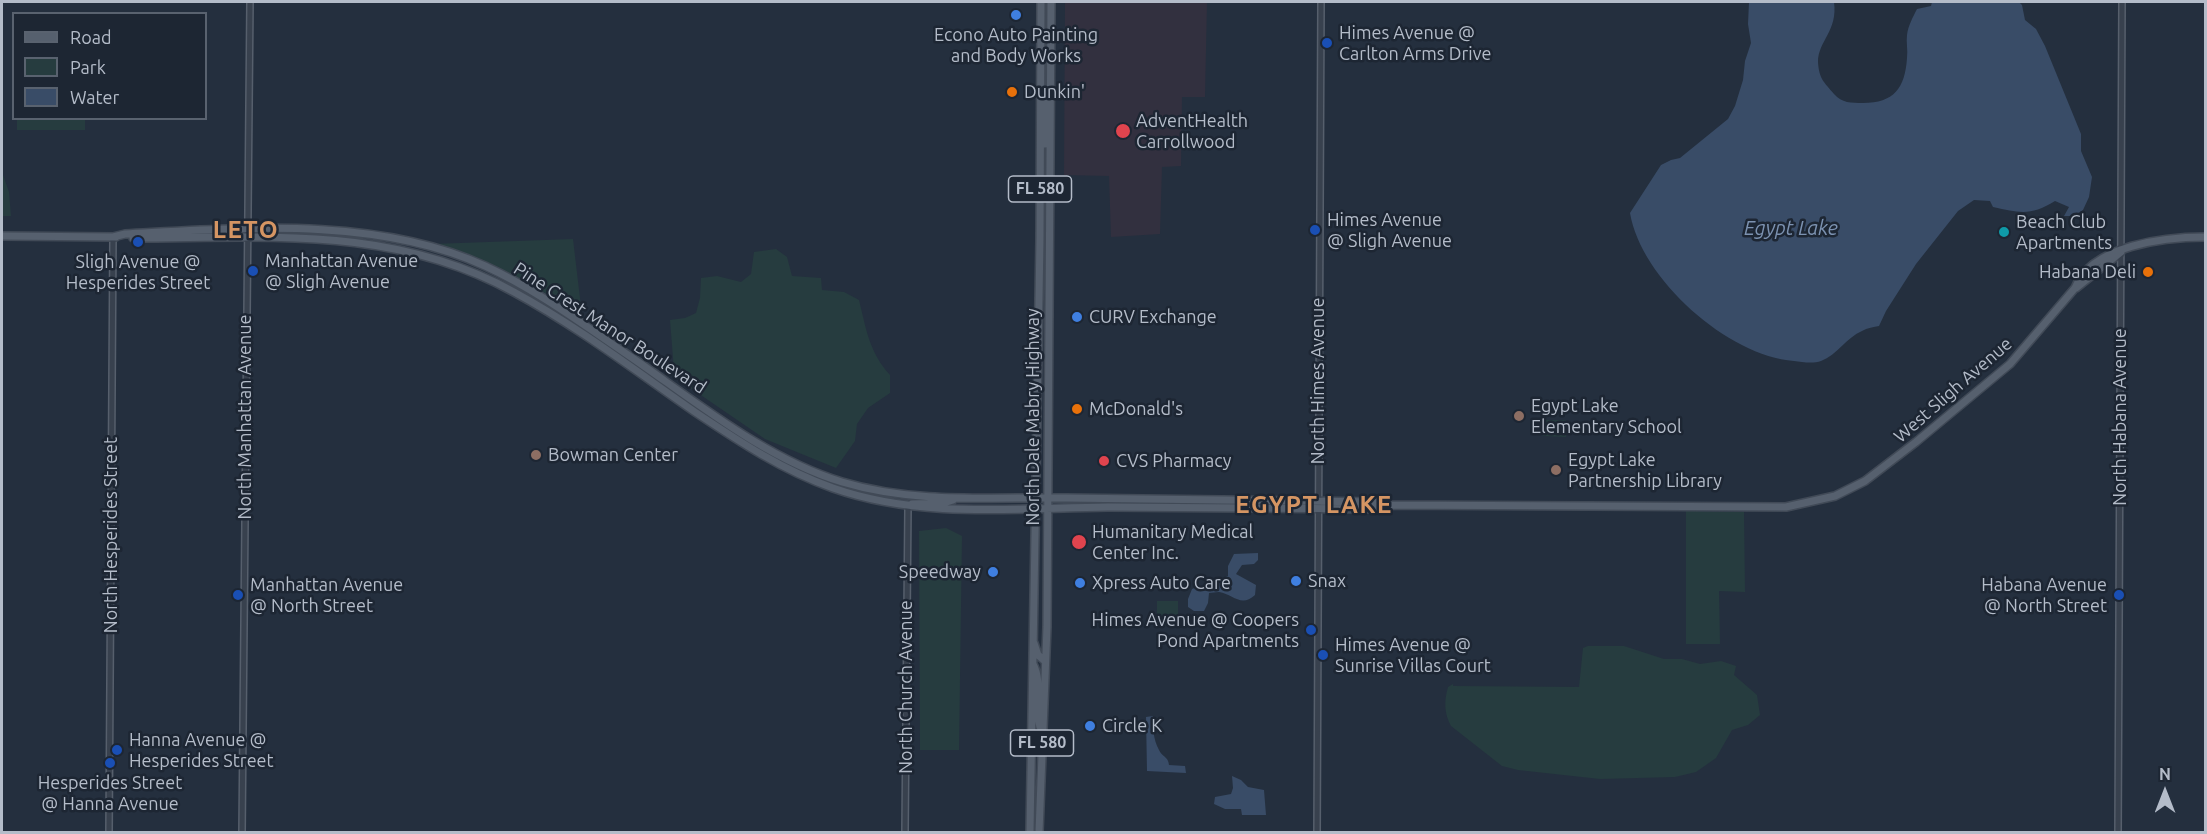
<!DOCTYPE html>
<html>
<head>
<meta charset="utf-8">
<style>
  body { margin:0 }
  #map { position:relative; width:2207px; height:834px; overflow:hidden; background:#242f3e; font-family:Ubuntu,sans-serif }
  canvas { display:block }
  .frame { position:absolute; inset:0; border:3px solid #b4bcc9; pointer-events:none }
  .legend { position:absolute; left:12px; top:12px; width:195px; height:108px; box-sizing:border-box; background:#1d2633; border:2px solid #59626f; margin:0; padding:8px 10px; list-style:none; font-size:18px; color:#b4bcc9 }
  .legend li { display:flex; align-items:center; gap:12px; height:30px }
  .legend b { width:30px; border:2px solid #59626f }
  .north { position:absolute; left:2135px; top:762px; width:60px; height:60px; -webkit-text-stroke:4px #1d2633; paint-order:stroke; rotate:0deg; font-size:16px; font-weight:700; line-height:24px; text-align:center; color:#b4bcc9 }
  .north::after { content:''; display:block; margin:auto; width:21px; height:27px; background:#b4bcc9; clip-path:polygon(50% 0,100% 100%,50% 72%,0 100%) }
</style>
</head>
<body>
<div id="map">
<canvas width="2207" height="834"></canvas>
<div class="frame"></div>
<ul class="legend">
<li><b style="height:8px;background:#56606e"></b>Road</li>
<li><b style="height:16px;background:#263c3f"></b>Park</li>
<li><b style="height:16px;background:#394c67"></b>Water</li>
</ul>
<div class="north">N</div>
</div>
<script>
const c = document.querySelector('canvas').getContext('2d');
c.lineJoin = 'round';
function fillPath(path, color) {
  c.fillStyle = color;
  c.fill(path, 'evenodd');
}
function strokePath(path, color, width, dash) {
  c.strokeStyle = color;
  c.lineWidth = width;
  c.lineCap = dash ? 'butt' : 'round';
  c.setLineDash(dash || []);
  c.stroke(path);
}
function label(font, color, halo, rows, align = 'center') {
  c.font = font + ' Ubuntu,sans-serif';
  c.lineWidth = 5;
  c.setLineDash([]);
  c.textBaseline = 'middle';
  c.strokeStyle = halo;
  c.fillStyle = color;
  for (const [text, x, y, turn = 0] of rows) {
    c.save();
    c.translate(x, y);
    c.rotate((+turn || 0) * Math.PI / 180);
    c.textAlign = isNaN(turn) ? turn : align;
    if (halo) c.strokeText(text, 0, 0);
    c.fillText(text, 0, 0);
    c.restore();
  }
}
const medical = new Path2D(`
  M1065,2H1207L1205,97H1182L1181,166L1162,167L1160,234L1111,237L1109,176L1064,175Z`);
const green = new Path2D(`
  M17,119H85V130H17Z
  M2,172L9,192L11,216H2Z
  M573,239L582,315C535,285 486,260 432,244Z
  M776,249L787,257L792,276L821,278L822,290L844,292L859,300C866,328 869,352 890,375V393L868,408L857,424L855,441L836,468L765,439L670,374L674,371L670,320L685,318L696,313L700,298L701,278L717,276L741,282L751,274L754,252Z
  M1544,420H1566V437L1543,436Z
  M1686,511L1744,512L1745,592L1719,591L1720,644H1686Z
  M946,528L962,536L959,750H920L919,531Z
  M1157,601H1178V626H1157Z
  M1588,646H1624L1664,659H1682L1700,664L1721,661L1736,666L1734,675L1757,695L1760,715L1748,725L1732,730L1716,758L1696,772L1675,777L1600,779L1518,770L1502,766L1451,726C1444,713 1444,701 1448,687L1453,684V686L1579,687L1583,648Z`);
const water = new Path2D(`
  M1749,2H1834C1838,31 1818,41 1818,62C1819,79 1824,82 1834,94C1842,103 1851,103 1863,103C1894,103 1905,88 1907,58C1908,50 1906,42 1907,35C1908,26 1913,17 1917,9L1931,6L1932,2H2019L2022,5L2025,20L2036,29L2045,46L2081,134V151L2092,177L2089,197L2083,210L2074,216H2064L2069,207L2055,201C2031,216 2020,213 1993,207L1990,201L1974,200L1958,211L1916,264L1886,311L1879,326C1874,327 1867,328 1862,331C1847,337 1837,355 1821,361C1813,364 1802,362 1794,361C1728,356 1641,279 1630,213L1661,165L1671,160L1680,158L1728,119L1735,106L1743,80L1745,61L1751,43L1748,24Z
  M1258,553V560L1254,564L1242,565L1236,574L1256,585L1255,595C1241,608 1233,594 1219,592C1215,592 1212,593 1209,593L1208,603L1204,611H1194L1188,607V599L1192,589L1228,576V566L1234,554Z
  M1153,716C1153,728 1153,739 1159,750C1162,757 1168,756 1169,765L1185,766L1186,773L1147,771L1146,717Z
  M1232,776L1241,780L1248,787L1264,790L1266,815H1242L1241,809H1225L1214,804L1215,797L1231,794L1233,788Z`);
const minor = new Path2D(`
  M109,832L113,237
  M242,832L250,2
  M905,832L908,506
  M1317,832L1321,2
  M2118,832L2122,2`);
const major = new Path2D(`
  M1045,144L1046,95
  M2,236L116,237
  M113,237L125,234C241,228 377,216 485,266C537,290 584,325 631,357C696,402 766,459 842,482C915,504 991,497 1066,498C1170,499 1274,501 1378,502L1388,505L1786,507L1835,496L1865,481L1916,442L2010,364L2075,288C2092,245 2165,237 2206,237
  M133,238C267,238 392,225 514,292C577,326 636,371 695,412C740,442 782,470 833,488C921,519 1017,508 1108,507C1198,507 1288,509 1379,509L1388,505
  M2076,288L2121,252
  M912,504L944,503L953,500
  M1034,643L1038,655L1045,661
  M1033,664C1043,683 1034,706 1040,727
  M1030,832L1040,239L1041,2
  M1039,832L1047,627L1051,2`);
const markers = [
  [1016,15,6,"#3f7fe0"],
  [1327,43,6,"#1a4fb4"],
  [1012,92,6,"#e8710a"],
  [1123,131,8,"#e0444e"],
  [1315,230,6,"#1a4fb4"],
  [2004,232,6,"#0f9aa8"],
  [138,242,6,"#1a4fb4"],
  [253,271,6,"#1a4fb4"],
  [2148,272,6,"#e8710a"],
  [1077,317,6,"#3f7fe0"],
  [1077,409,6,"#e8710a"],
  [1519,416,6,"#8d6e63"],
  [536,455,6,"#8d6e63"],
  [1104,461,6,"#e0444e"],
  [1556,470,6,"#8d6e63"],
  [1079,542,8,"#e0444e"],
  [993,572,6,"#3f7fe0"],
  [1296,581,6,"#3f7fe0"],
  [1080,583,6,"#3f7fe0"],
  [238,595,6,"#1a4fb4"],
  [2119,595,6,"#1a4fb4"],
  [1311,630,6,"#1a4fb4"],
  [1323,655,6,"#1a4fb4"],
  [1090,726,6,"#3f7fe0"],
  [117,750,6,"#1a4fb4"],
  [110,763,6,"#1a4fb4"]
];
const shields = [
  [1040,189,63],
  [1042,743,63]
];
const shieldNames = [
  ["FL 580",1040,189],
  ["FL 580",1042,743]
];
const poiNames = [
  ["Himes Avenue @",1339,33],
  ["Carlton Arms Drive",1339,54],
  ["Econo Auto Painting",1016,35,"center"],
  ["and Body Works",1016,56,"center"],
  ["Dunkin'",1024,92],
  ["AdventHealth",1136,121],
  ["Carrollwood",1136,142],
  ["Himes Avenue",1327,220],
  ["@ Sligh Avenue",1327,241],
  ["Beach Club",2016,222],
  ["Apartments",2016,243],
  ["Manhattan Avenue",265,261],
  ["@ Sligh Avenue",265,282],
  ["Sligh Avenue @",138,262,"center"],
  ["Hesperides Street",138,283,"center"],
  ["Habana Deli",2136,272,"right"],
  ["CURV Exchange",1089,317],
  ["Egypt Lake",1531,406],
  ["Elementary School",1531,427],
  ["McDonald's",1089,409],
  ["Bowman Center",548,455],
  ["Egypt Lake",1568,460],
  ["Partnership Library",1568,481],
  ["CVS Pharmacy",1116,461],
  ["Humanitary Medical",1092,532],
  ["Center Inc.",1092,553],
  ["Speedway",981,572,"right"],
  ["Snax",1308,581],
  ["Xpress Auto Care",1092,583],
  ["Manhattan Avenue",250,585],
  ["@ North Street",250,606],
  ["Habana Avenue",2107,585,"right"],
  ["@ North Street",2107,606,"right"],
  ["Himes Avenue @ Coopers",1299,620,"right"],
  ["Pond Apartments",1299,641,"right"],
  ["Himes Avenue @",1335,645],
  ["Sunrise Villas Court",1335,666],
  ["Circle K",1102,726],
  ["Hanna Avenue @",129,740],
  ["Hesperides Street",129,761],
  ["Hesperides Street",110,783,"center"],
  ["@ Hanna Avenue",110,804,"center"]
];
const streetNames = [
  ["Pine Crest Manor Boulevard",610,328,33],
  ["North Himes Avenue",1318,381,-90],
  ["West Sligh Avenue",1953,390,-41],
  ["North Manhattan Avenue",245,417,-90],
  ["North Dale Mabry Highway",1033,417,-90],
  ["North Habana Avenue",2120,417,-90],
  ["North Hesperides Street",111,535,-90],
  ["North Church Avenue",906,687,-90]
];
const waterNames = [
  ["Egypt Lake",1791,228]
];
const districtNames = [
  ["LETO",246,230],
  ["EGYPT LAKE",1314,505]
];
fillPath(medical, '#32303f');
fillPath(green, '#263c3f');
fillPath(water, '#394c67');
strokePath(minor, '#565f6c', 8);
strokePath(major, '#414a57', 10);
strokePath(minor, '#38414e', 5);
strokePath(major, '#56606e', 7);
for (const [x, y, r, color] of markers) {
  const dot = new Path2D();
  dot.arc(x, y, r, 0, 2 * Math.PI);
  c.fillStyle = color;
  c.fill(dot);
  strokePath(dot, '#1d2633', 2);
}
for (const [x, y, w] of shields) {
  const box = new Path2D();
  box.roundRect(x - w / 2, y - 13, w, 26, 4.5);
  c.fillStyle = '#1d2633';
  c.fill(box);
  strokePath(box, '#b4bcc9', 1.5);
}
label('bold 16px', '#b4bcc9', null, shieldNames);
label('18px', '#b4bcc9', '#1d2633', poiNames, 'left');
label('18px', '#b4bcc9', '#1d2633', streetNames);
label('italic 20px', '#7c92b1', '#1d2633', waterNames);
c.letterSpacing = '1.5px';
label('bold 24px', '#d59563', '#1d2633', districtNames);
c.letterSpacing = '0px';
</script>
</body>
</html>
